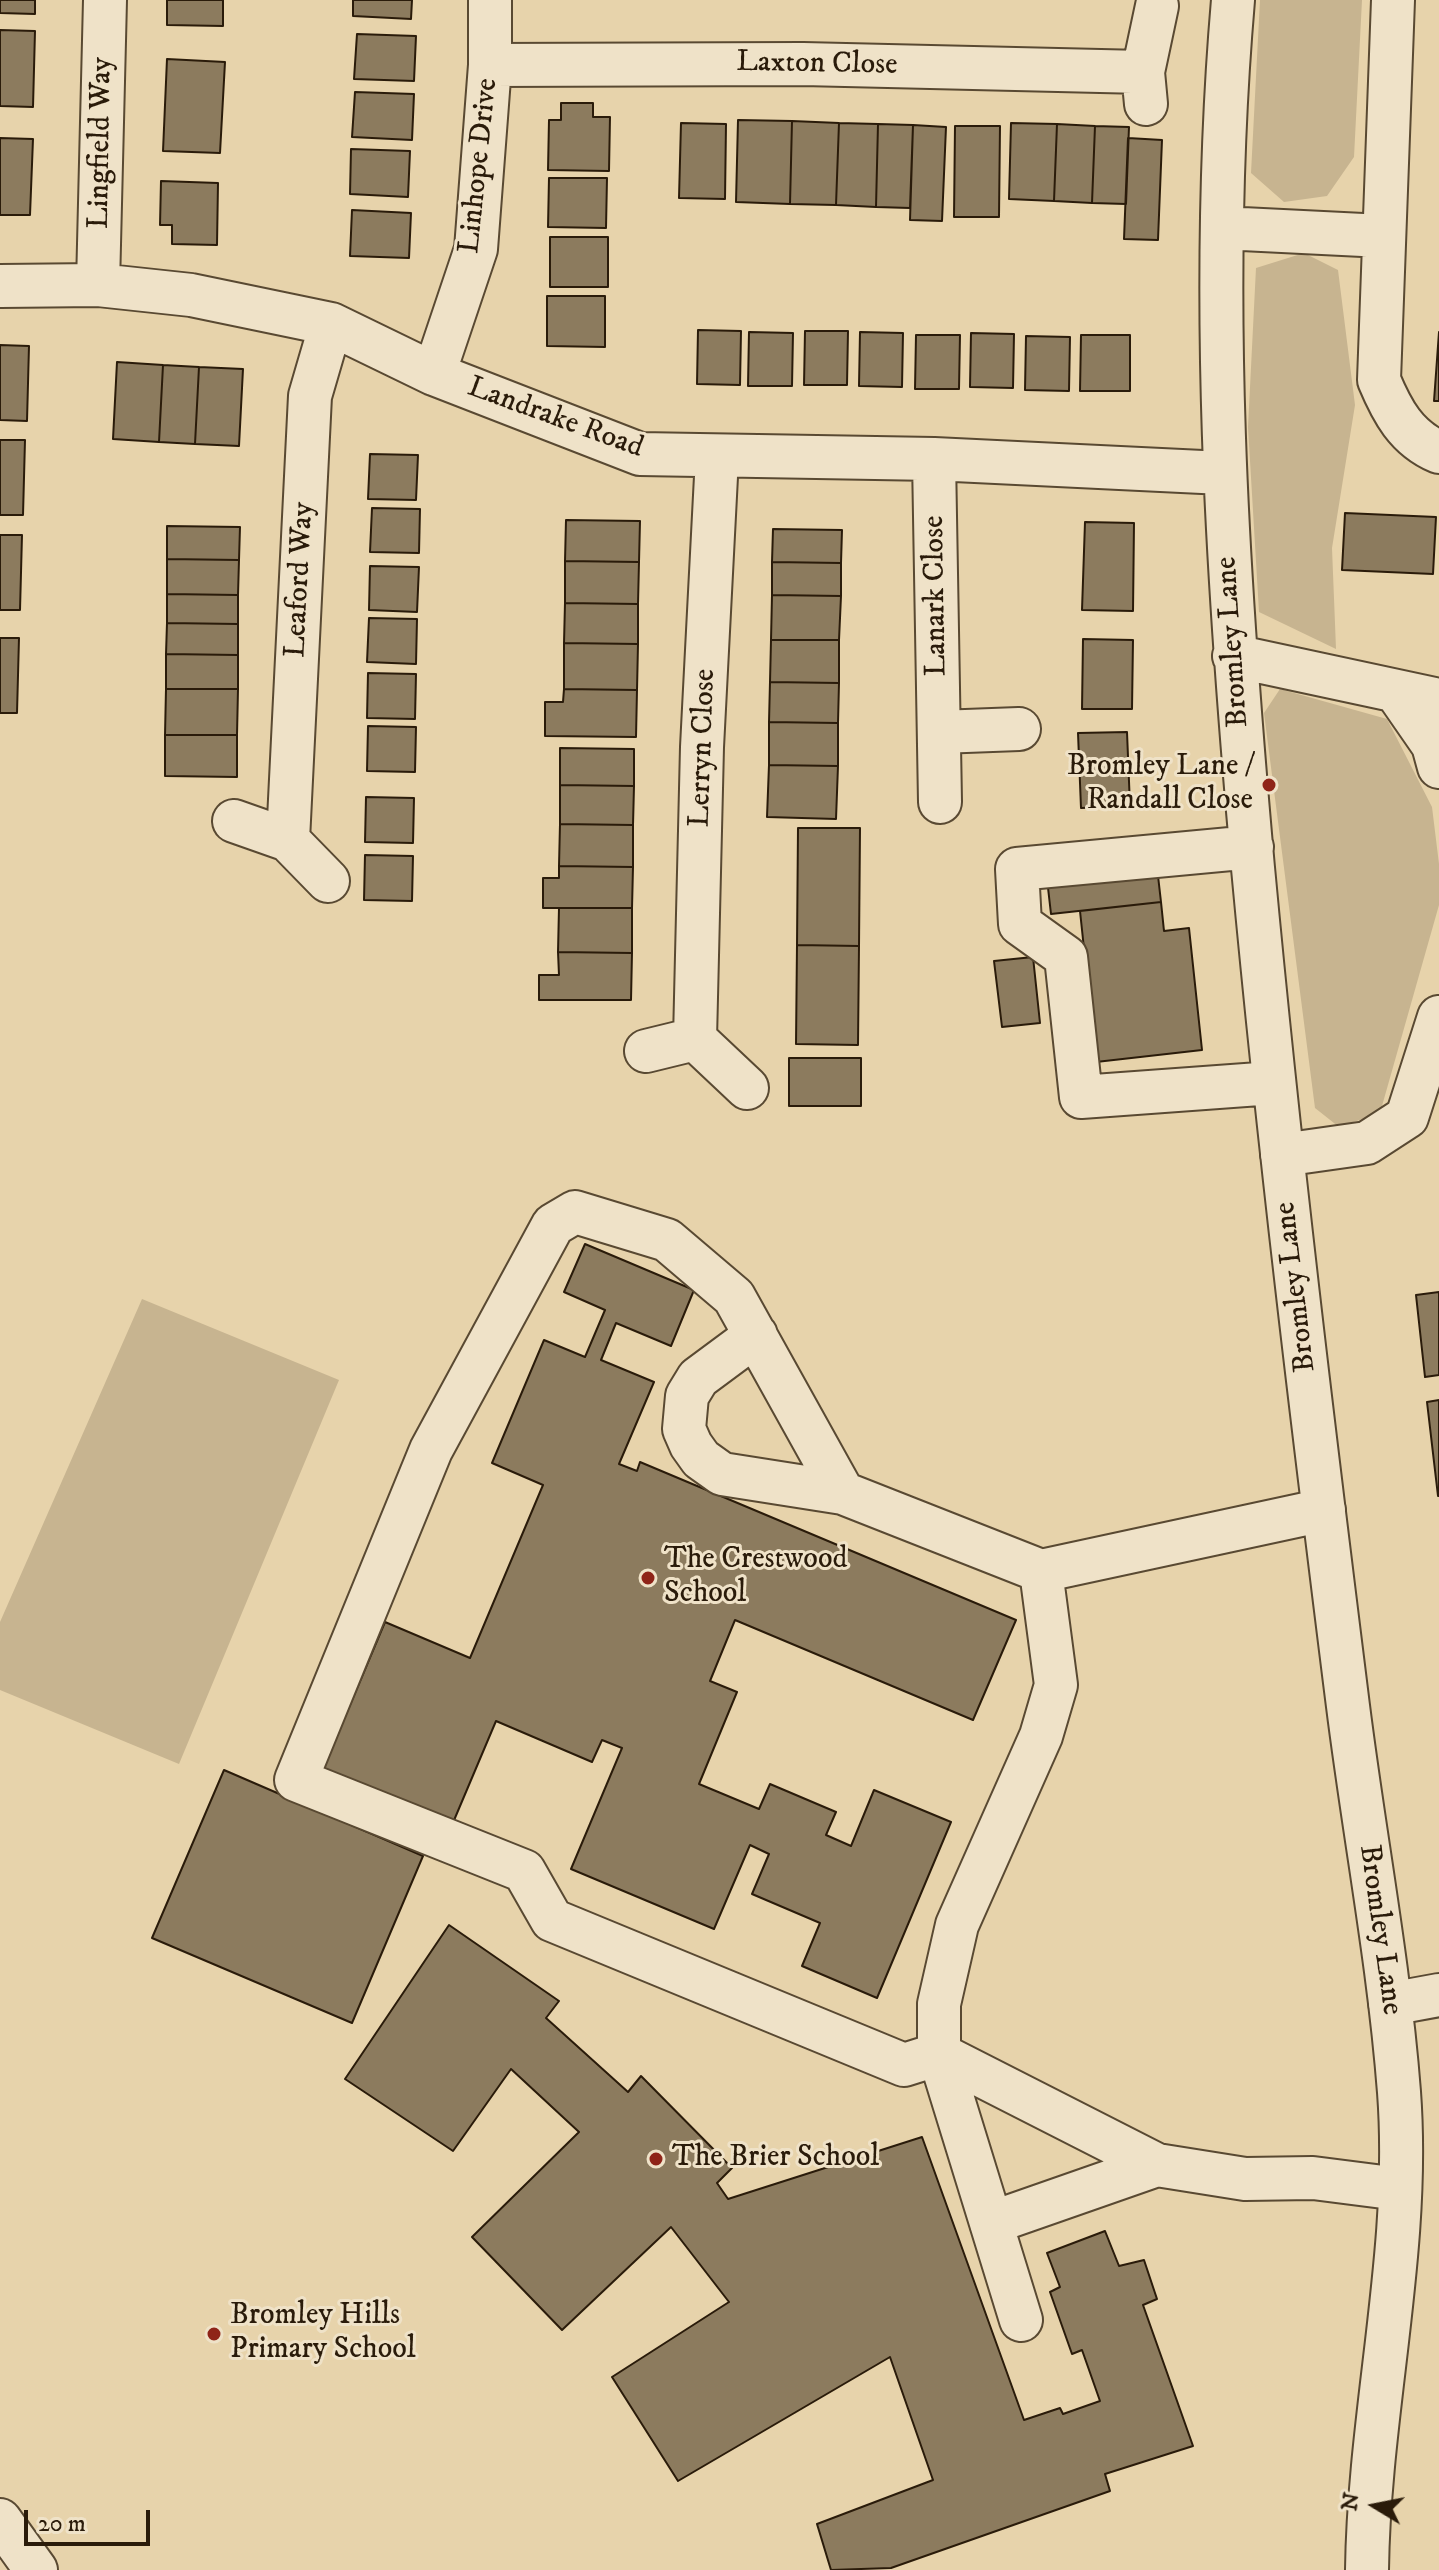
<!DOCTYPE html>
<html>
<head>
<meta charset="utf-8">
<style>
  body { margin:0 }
  #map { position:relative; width:1439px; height:2570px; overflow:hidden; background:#e7d3ab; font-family:"IM FELL DW Pica",serif }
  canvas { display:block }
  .north { position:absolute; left:1335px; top:2466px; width:80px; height:80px; -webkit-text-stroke:6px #efe2c8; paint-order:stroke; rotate:280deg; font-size:22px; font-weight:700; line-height:32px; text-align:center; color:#2a1b0a }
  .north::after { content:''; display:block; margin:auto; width:28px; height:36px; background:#2a1b0a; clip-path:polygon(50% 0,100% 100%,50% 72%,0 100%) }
  .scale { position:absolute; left:24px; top:2510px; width:126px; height:36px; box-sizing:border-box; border:4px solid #2a1b0a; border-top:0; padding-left:10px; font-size:24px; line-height:28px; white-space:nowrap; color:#2a1b0a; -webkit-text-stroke:6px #efe2c8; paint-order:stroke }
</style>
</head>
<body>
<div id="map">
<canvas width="1439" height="2570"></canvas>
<div class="north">N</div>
<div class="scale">20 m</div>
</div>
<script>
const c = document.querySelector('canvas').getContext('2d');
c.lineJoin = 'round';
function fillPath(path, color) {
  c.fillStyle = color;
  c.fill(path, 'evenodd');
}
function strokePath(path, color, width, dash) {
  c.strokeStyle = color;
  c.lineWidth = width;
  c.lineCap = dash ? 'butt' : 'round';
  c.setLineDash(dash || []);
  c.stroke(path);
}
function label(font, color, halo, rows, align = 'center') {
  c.font = font + ' "IM FELL DW Pica",serif';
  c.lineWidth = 6;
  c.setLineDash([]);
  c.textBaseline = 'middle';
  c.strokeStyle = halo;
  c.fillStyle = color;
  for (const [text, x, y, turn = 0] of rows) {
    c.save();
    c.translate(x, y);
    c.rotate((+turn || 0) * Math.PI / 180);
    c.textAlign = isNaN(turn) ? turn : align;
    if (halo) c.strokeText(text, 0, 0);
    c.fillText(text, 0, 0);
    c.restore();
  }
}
const green = new Path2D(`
  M1260,0H1362L1354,157L1327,196L1284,202L1251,173Z
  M1304,253L1338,270L1355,405L1332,548L1336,649L1259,612L1248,427L1256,268Z
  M1280,689L1387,719L1432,807L1439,864V905L1380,1113L1339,1127L1315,1108L1264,713Z
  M142,1299L339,1380L179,1764L0,1690V1622Z`);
const building = new Path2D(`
  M0,0H35V14L0,13Z
  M167,0H223V26L167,25Z
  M353,0H412L411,19L353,16Z
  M0,30L35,31L33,107L0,106Z
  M357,34L416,36L414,81L354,79Z
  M167,59L225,62L220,153L163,151Z
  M355,92L414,94L412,140L352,137Z
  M561,103H593V117H610L609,171L548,170L549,120H561Z
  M738,120L792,121L790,204L736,202Z
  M792,121L839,123L836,205L790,204Z
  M681,123L726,124L725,199L679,198Z
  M839,123L878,124L876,207L836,205Z
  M1011,123L1057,124L1054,201L1009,199Z
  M878,124L913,125L910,208L876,207Z
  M1057,124L1095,126L1092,203L1054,201Z
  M913,125L946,127L942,221L910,220Z
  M955,126H1000L999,217H954Z
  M1095,126L1129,127L1126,204L1092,203Z
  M0,138L33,139L30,215H0Z
  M1128,138L1162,140L1158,240L1124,239Z
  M351,149L410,151L408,197L350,194Z
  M549,178H607L606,228L548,227Z
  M161,181L218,183L217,245L172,244V225H160Z
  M352,210L411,213L409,258L350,256Z
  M550,237H608V287H550Z
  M547,296H605V347L547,346Z
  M698,330L741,331L740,385L697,384Z
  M805,331H848L847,385H804Z
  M749,332L793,333L792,386H748Z
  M860,332L903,333L902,387L859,386Z
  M1439,332V401H1434Z
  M971,333L1014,334L1013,388L970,387Z
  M916,335H960L959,389H915Z
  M1081,335H1130V391H1080Z
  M1026,336L1070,337L1069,391L1025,390Z
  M0,345L29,346L27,421L0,420Z
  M117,362L163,365L159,442L113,439Z
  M163,365L199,367L195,444L159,442Z
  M199,367L243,369L239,446L195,444Z
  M0,440H25L23,515H0Z
  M370,454L418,455L416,500L368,499Z
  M372,508L420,509L419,553L370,552Z
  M1345,513L1436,517L1433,574L1342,570Z
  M566,520L640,521L639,562L565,561Z
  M1085,522L1134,523L1133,611L1082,610Z
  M167,526L240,527L239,560L167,559Z
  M773,529L842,530L841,563L772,562Z
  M0,535H22L20,610H0Z
  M167,559L239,560L238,595L167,594Z
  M565,561L639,562L638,604L565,603Z
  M772,562L841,563V596L772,595Z
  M370,566L419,567L417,612L369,610Z
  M167,594L238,595V624L167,623Z
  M772,595L841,596L839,640H771Z
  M565,603L638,604V644L564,643Z
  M369,618L417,619L416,664L367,662Z
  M167,623L238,624V655L166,654Z
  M0,638H19L17,713H0Z
  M1083,639L1133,640L1132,709H1082Z
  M771,640H839V683L770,682Z
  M564,643L638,644L637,690L564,689Z
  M166,654L238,655V689H166Z
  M368,673L416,674L415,719L367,718Z
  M770,682L839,683L838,723L769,722Z
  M166,689H238L237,735H165Z
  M564,689L637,690L636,737L545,736V702H563Z
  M769,722L838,723V766L769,765Z
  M368,726L416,727L415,772L367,771Z
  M1127,732L1130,806L1081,808L1078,733Z
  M165,735H237V777L165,776Z
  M560,748L634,749V786L560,785Z
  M769,765L838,766L836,819L767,817Z
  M560,785L634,786L633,825L560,824Z
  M366,797L414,798L413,843L365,842Z
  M560,824L633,825V867L559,866Z
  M798,828H860L859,946L797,945Z
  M365,855L413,856L412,901L364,900Z
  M559,866L633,867L632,908H543V878H559Z
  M1157,867L1161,902L1051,914L1047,879Z
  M1161,902L1164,931L1189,928L1202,1050L1096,1062L1080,911Z
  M559,908H632V953L558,952Z
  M797,945L859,946L858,1045L796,1044Z
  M558,952L632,953L631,1000H539V975H559Z
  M1033,957L1040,1023L1002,1027L994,961Z
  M789,1058H861V1106H789Z
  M585,1244L694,1290L671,1346L616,1323L601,1360L654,1382L619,1464L637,1471L640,1462L1016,1620L973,1720L735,1620L710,1681L737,1692L699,1784L759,1809L770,1784L836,1812L826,1835L851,1846L874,1790L951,1822L877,1998L802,1966L820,1923L752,1894L769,1854L750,1845L714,1929L571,1869L622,1748L602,1740L592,1762L496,1721L452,1825L322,1771L385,1622L470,1658L543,1485L492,1463L544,1340L585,1357L605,1310L564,1292Z
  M1439,1292V1375L1425,1377L1416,1295Z
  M1439,1400V1496H1438L1427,1402Z
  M224,1770L423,1856L352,2023L152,1938Z
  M449,1925L559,2001L546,2018L628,2092L641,2076L732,2168L717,2183L728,2199L922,2137L1024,2420L1060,2408L1063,2414L1100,2401L1082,2350L1072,2354L1050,2292L1060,2287L1047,2253L1105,2231L1119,2266L1144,2260L1157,2299L1143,2305L1193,2446L1105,2474L1110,2491L891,2568L831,2570L817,2524L933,2480L890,2357L678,2481L612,2377L729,2302L671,2227L562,2330L472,2237L579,2132L511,2069L453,2151L345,2079Z`);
const minor = new Path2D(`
  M1233,0C1208,290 1227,579 1253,868C1279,1148 1313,1427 1348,1706C1364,1834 1389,1962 1399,2092C1411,2252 1369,2410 1367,2570
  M1393,0L1379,380C1392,411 1406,438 1439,452
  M490,65L803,64L1143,72
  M1146,104L1143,72L1157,6
  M1222,228L1383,236
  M98,285L105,0
  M0,286L98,285L191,295L331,324L434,374L640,454L934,459L1223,473
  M434,374L476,249L490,65V0
  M934,459L940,802
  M1234,656L1439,700
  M1397,693L1433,745L1439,767
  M939,732L1019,729
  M234,821L288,840L328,881
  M288,840L310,396L331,324
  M1252,847L1017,869L1020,924L1066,957L1081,1097L1273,1083
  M695,1039L702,747L717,457
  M646,1051L695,1039L747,1088
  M1282,1155L1367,1143L1407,1117L1439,1017
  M756,1335L698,1378L687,1396L684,1429L691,1445L701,1459L722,1474L843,1493
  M1390,2004L1439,1995
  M1157,2165L939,2054L904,2065L552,1920L524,1871L296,1780L431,1450L553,1225L575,1212L667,1240L734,1297L843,1493L1041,1571L1324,1510
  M991,2223L1157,2165L1245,2179L1313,2178L1399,2189
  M1021,2320L939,2054V2004L957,1925L1041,1736L1056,1685L1041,1571
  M0,2520L36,2570`);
const markers = [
  [1269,785,8,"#8f2418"],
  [648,1578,8,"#8f2418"],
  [656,2159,8,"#8f2418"],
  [214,2334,8,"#8f2418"]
];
const streetNames = [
  ["Laxton Close",817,65,1],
  ["Lingfield Way",102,143,-89],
  ["Linhope Drive",480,166,-84],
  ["Landrake Road",555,419,20],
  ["Leaford Way",301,580,-87],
  ["Lanark Close",937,596,-91],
  ["Bromley Lane",1234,642,-94],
  ["Lerryn Close",704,748,-88],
  ["Bromley Lane",1297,1287,-97],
  ["Bromley Lane",1379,1930,82]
];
const poiNames = [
  ["Bromley Lane /",1253,768,"right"],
  ["Randall Close",1253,802,"right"],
  ["The Crestwood",664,1561],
  ["School",664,1595],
  ["The Brier School",672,2159],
  ["Bromley Hills",230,2317],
  ["Primary School",230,2351]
];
fillPath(green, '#c7b490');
fillPath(building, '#8c7b5e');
strokePath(building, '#2a1b0a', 2);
strokePath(minor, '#594932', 46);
strokePath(minor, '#efe2c8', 42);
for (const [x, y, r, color] of markers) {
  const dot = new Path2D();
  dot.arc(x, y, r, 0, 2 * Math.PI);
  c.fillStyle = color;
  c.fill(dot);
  strokePath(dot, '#efe2c8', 3);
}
label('30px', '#2a1b0a', '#efe2c8', streetNames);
label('30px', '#2a1b0a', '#efe2c8', poiNames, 'left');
</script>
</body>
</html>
